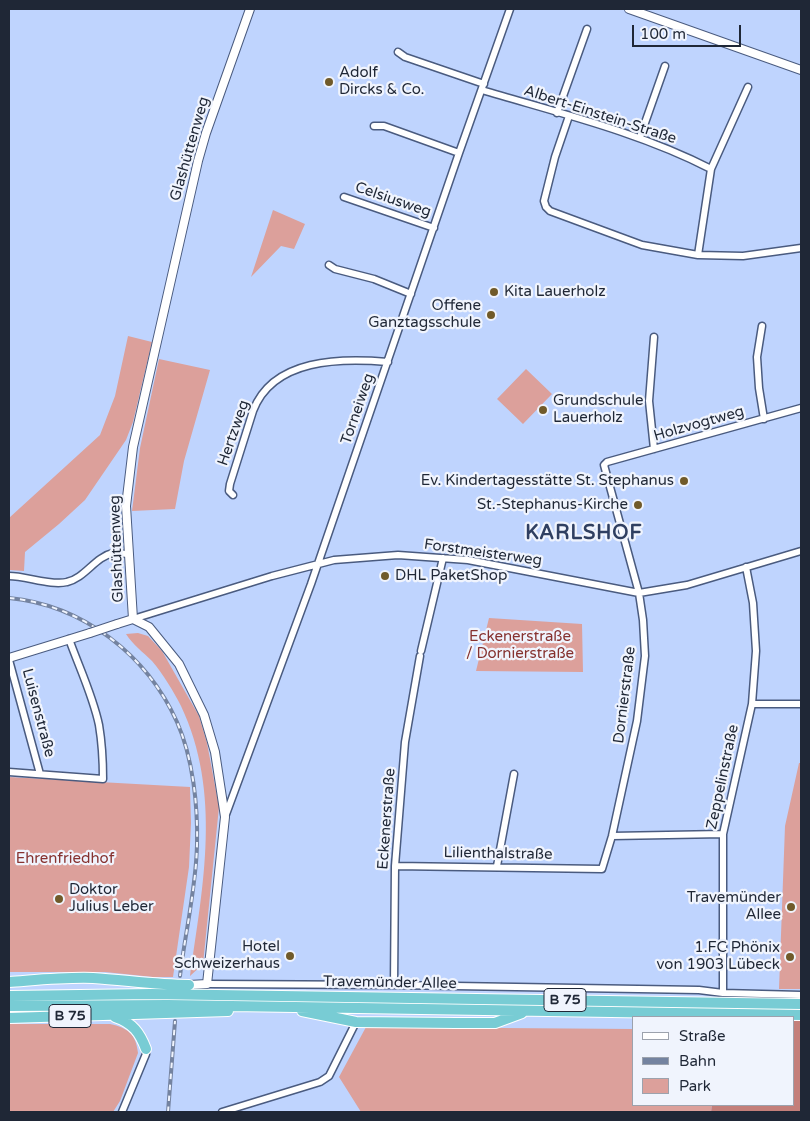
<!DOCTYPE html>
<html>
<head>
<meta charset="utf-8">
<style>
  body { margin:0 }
  #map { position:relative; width:810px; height:1121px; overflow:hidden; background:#bfd4fe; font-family:"Varela Round",sans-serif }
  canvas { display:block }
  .frame { position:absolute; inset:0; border:10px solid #1f2736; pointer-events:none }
  .legend { position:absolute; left:632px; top:1016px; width:162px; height:90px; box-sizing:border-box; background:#f0f4fd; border:1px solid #9ca2ad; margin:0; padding:6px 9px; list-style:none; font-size:15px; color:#1f2736 }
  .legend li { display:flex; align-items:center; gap:10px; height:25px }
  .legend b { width:25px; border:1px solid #9ca2ad }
  .scale { position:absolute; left:632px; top:25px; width:109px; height:22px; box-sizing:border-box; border:2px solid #1f2736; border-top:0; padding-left:6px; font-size:15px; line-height:18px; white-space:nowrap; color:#1f2736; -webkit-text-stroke:4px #f0f4fd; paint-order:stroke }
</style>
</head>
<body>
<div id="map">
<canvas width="810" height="1121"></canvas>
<div class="frame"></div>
<ul class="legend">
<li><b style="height:6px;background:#fff"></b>Straße</li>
<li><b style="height:6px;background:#7483a0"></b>Bahn</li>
<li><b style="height:14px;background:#dca09b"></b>Park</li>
</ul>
<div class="scale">100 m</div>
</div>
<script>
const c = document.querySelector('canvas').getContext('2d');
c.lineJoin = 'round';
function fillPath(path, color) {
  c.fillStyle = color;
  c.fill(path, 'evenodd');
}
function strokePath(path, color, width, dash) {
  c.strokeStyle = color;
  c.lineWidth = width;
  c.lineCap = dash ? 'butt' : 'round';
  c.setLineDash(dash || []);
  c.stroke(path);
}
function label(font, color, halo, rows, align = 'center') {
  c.font = font + ' "Varela Round",sans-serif';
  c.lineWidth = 4.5;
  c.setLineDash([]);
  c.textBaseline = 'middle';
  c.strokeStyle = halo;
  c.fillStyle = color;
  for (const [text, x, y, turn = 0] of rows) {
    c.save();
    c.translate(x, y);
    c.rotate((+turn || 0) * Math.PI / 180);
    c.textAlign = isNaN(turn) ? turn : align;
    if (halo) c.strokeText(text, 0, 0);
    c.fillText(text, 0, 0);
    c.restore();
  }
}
const green = new Path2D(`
  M273,210L305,224L294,249L281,246L251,277Z
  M128,336L152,342L133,422L126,440L85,500L59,524L25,552L24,571L9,570V518L100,435L115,396Z
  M159,359L210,370L184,461L175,509L132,511L140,448Z
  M526,369L552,394L523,424L497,399Z
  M489,618L582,624L583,672L476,671Z
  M138,633L148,636L162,651L199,716L207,743L219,807L203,964L190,976C203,885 222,793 181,706C174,692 163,674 152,661C143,652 133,645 126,634Z
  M799,763H801V989H779L785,826Z
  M9,777L190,787L191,823L189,867L173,977H153L105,972H9Z
  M9,1024H110C128,1028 136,1034 138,1053L120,1101L113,1112H9Z
  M366,1027L634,1029V1105H712L711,1112H361L339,1077Z`);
const forest = new Path2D(`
  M794,1021H801V1112H711L712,1105H794Z`);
const minor = new Path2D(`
  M398,52L405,57L484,84
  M482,90C559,113 639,132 711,169L698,255
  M557,113L587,29
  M569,116L555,157L544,201L546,207L550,211L642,245L698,255L743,256L801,248
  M374,126H384L459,153
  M640,137L665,66
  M711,169L748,87
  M344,197L434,228
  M329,265L335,269L374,279L411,294
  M762,326L757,357L759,388L764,419
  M654,337L649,401L654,449
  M233,495L229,491L230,484L253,411C273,358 341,358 388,362
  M9,576C26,576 51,586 67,582C85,578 95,557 113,553C117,552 123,554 128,554
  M133,619L272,576L334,560L398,555L468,560L639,593L687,585L801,551
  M421,651L443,558
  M9,660L40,774
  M752,704H801
  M9,772L103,779C103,761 102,743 99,725C93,696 79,667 69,639
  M225,817L311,584L459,153L510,9
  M612,836L723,834
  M395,866L602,869L612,836L637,721L645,656L643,620L639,593L604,465L607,462L801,408
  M497,866L514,774
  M207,984L394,985L699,990L723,993L801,995
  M394,985L395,866L405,742L420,656
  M723,993V834L752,704L756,651L753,603L746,567
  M122,1112L146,1054V1049
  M222,1112L320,1082L329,1076L356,1022`);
const tertiary = new Path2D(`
  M629,9L801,70
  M133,619L126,506L133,447L198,161L206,133L250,9
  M133,619L149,627L179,664L204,715L215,752L225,817L207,984L189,985
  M117,624L133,619
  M9,658L90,633`);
const trunk = new Path2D(`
  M9,982C37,980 65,977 93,978C125,980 157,985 189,985
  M9,996L151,994L801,1004
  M9,1006L168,1005L801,1015
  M302,1011L356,1022L456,1023H495L522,1013
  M115,1017C133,1023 140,1033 146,1049
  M9,1018L228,1011`);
const rail = new Path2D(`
  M9,598C83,605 147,655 177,722C193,758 198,806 197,845C196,889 185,933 180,976
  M168,1112L175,1021`);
const tertiaryBridge = new Path2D(`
  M90,633L117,624`);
const markers = [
  [329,82,5,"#705a2a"],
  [494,292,5,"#705a2a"],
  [491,315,5,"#705a2a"],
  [543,410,5,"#705a2a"],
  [684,481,5,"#705a2a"],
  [638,505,5,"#705a2a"],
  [385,576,5,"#705a2a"],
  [59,899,5,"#705a2a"],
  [791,907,5,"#705a2a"],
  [290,956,5,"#705a2a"],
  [790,957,5,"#705a2a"]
];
const shields = [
  [565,1000,42],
  [70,1016,42]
];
const shieldNames = [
  ["B 75",565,1000],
  ["B 75",70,1016]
];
const poiNames = [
  ["Adolf",339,73,"left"],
  ["Dircks & Co.",339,90,"left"],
  ["Kita Lauerholz",504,292,"left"],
  ["Offene",481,306],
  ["Ganztagsschule",481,323],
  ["Grundschule",553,401,"left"],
  ["Lauerholz",553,418,"left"],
  ["Ev. Kindertagesstätte St. Stephanus",674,481],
  ["St.-Stephanus-Kirche",628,505],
  ["DHL PaketShop",395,576,"left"],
  ["Doktor",69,890,"left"],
  ["Julius Leber",69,907,"left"],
  ["Travemünder",781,898],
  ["Allee",781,915],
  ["Hotel",280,947],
  ["Schweizerhaus",280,964],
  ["1.FC Phönix",780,948],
  ["von 1903 Lübeck",780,965]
];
const streetNames = [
  ["Albert-Einstein-Straße",600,115,18],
  ["Glashüttenweg",190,149,-74],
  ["Celsiusweg",393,200,19],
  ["Torneiweg",358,409,-71],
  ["Holzvogtweg",699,424,-16],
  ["Hertzweg",234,433,-71],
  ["Glashüttenweg",117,549,-92],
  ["Forstmeisterweg",483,553,8],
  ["Dornierstraße",625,695,-83],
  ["Luisenstraße",38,713,75],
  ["Zeppelinstraße",723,777,-78],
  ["Eckenerstraße",387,819,-86],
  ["Lilienthalstraße",498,854,1],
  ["Travemünder Allee",390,983,1]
];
const parkNames = [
  ["Eckenerstraße",520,637],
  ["/ Dornierstraße",520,654],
  ["Ehrenfriedhof",65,859]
];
const districtNames = [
  ["KARLSHOF",584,534]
];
fillPath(green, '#dca09b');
fillPath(forest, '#c47f7a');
strokePath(minor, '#4a5b7f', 9);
strokePath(tertiary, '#4a5b7f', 10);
strokePath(trunk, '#fff', 12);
strokePath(minor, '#fff', 6);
strokePath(tertiary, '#fff', 8);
strokePath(trunk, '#78ccd4', 10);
strokePath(rail, '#7483a0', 4);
strokePath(rail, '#f0f4fd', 2, [5.5]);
strokePath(tertiaryBridge, '#4a5b7f', 10, []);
strokePath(tertiaryBridge, '#fff', 8);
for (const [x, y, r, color] of markers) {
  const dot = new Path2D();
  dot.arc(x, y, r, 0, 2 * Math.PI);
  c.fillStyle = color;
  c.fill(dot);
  strokePath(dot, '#f0f4fd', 2);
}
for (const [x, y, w] of shields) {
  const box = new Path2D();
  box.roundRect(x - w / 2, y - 11.5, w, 23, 4);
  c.fillStyle = '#f0f4fd';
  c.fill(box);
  strokePath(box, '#1f2736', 1);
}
label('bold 14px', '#1f2736', null, shieldNames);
label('15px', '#1f2736', '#f0f4fd', poiNames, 'right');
label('15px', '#1f2736', '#f0f4fd', streetNames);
label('15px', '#863230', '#f0f4fd', parkNames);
c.letterSpacing = '1px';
label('bold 20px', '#2f3f61', '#f0f4fd', districtNames);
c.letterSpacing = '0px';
</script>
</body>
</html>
